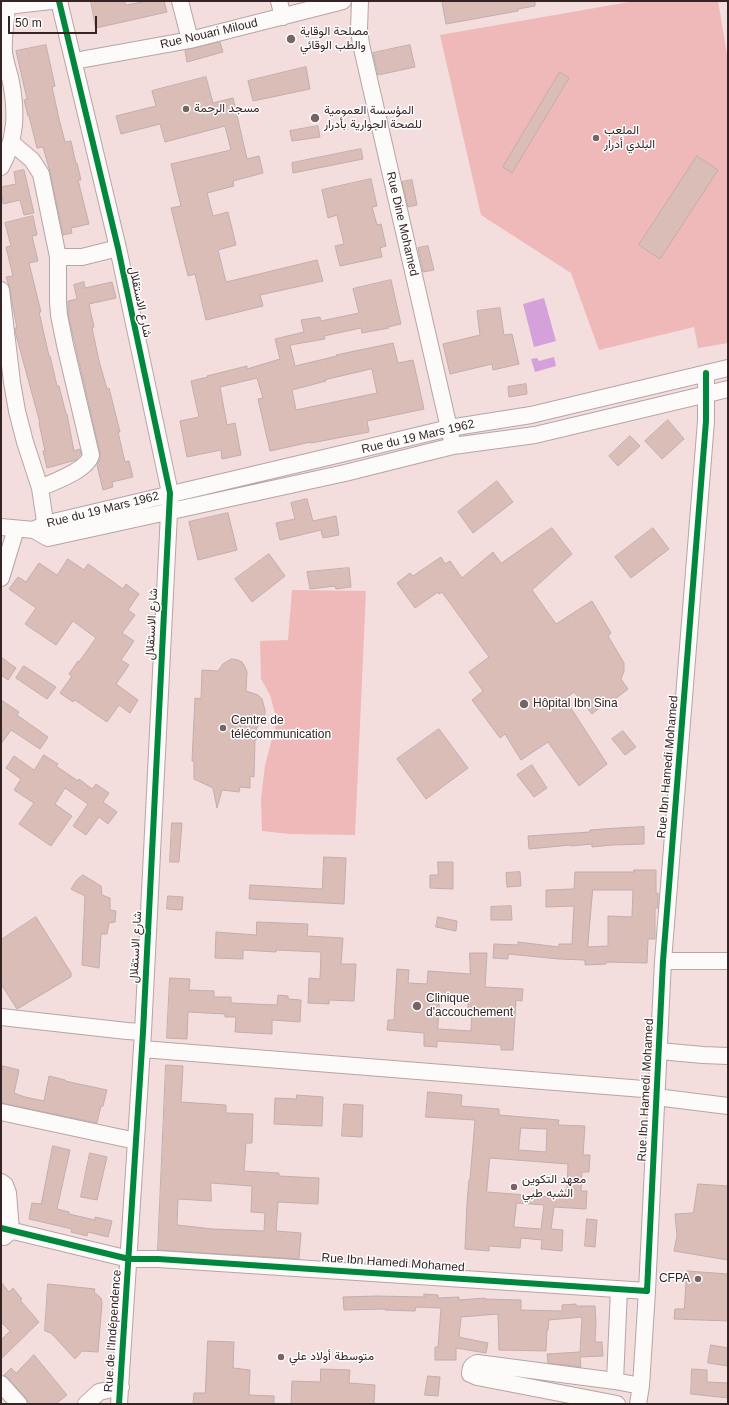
<!DOCTYPE html>
<html>
<head>
<meta charset="utf-8">
<style>
  body { margin:0 }
  #map { position:relative; width:729px; height:1405px; overflow:hidden; background:#f4dddd; font-family:Helvetica,sans-serif }
  canvas { display:block }
  .frame { position:absolute; inset:0; border:2px solid #362323; pointer-events:none }
  .scale { position:absolute; left:8px; top:16px; width:89px; height:18px; box-sizing:border-box; border:2px solid #362323; border-top:0; padding-left:5px; font-size:12px; line-height:14px; white-space:nowrap; color:#362323; -webkit-text-stroke:3px #fff; paint-order:stroke }
</style>
</head>
<body>
<div id="map">
<canvas width="729" height="1405"></canvas>
<div class="frame"></div>
<div class="scale">50 m</div>
</div>
<script>
const c = document.querySelector('canvas').getContext('2d');
c.lineJoin = 'round';
function fillPath(path, color) {
  c.fillStyle = color;
  c.fill(path, 'evenodd');
}
function strokePath(path, color, width, dash) {
  c.strokeStyle = color;
  c.lineWidth = width;
  c.lineCap = dash ? 'butt' : 'round';
  c.setLineDash(dash || []);
  c.stroke(path);
}
function label(font, color, halo, rows, align = 'center') {
  c.font = font + ' Helvetica,Vazirmatn,sans-serif';
  c.lineWidth = 3;
  c.setLineDash([]);
  c.textBaseline = 'middle';
  c.strokeStyle = halo;
  c.fillStyle = color;
  for (const [text, x, y, turn = 0] of rows) {
    c.save();
    c.translate(x, y);
    c.rotate((+turn || 0) * Math.PI / 180);
    c.textAlign = isNaN(turn) ? turn : align;
    if (halo) c.strokeText(text, 0, 0);
    c.fillText(text, 0, 0);
    c.restore();
  }
}
const green = new Path2D(`
  M635,1H718L728,60V343L698,348L694,327L599,350L571,273L481,215L440,35Z
  M292,590L366,591L355,835L290,834L262,831L261,800L265,765L277,721L270,695L261,679L260,641L288,640Z`);
const water = new Path2D(`
  M544,298L556,341L534,347L523,304Z
  M554,357L556,366L535,372L531,359L537,358L539,361Z`);
const building = new Path2D(`
  M91,1H124L126,5L148,1H164L167,12L96,28Z
  M448,1H535V6L518,9V11L446,24L442,2Z
  M220,42L223,52L187,62L185,51Z
  M46,45L55,86L52,87L59,119L65,142L71,141L76,164L77,163L81,180H78L89,224L71,228L72,233L63,235L50,172L43,147L37,148L29,116H28L24,100L27,99L16,51Z
  M410,45L415,67L378,75L373,53Z
  M306,67L310,89L253,101L248,81Z
  M560,72L569,78L512,173L503,167Z
  M206,77L213,103L233,98L247,159L259,156L263,173L233,181L234,186L207,193L213,216L228,212L236,245L218,250L226,282L317,260L323,281L260,295L263,306L206,320L195,274L188,276L171,208L181,206L171,164L231,150L225,126L165,142L160,124L121,134L116,116L156,106L152,91Z
  M318,126L320,137L292,141L290,131Z
  M361,149L363,159L293,173L292,163Z
  M697,156L718,170L660,259L639,245Z
  M24,170L34,213L24,215L20,200L3,204L1,187L16,184L14,172Z
  M371,179L377,206L372,207L377,225L381,224L386,246L380,248L382,257L340,266L335,246L344,244L337,215L328,218L322,190Z
  M412,180L417,205L408,207L402,182Z
  M33,216L37,235L32,236L38,261L29,263L41,312H39L49,356H50L57,386H59L66,414H67L74,451L80,449L81,454L76,460L47,468L43,451H45L39,423H40L15,331V328H17L13,308L10,289L6,277L13,276L6,247L11,246L5,223Z
  M428,246L434,270L423,272L418,248Z
  M391,280L401,324L388,327L389,328L362,333L361,328L324,336L325,339L290,345L295,366L337,356L336,355L393,343L398,363L413,360L424,409L367,421L369,432L311,443V442L270,451L258,399L263,398L257,378L220,387L227,425L235,423L241,455L222,459L221,450L187,457L180,421L199,417L191,381L208,377L207,376L247,366V369L280,359L275,339L304,332L301,320L320,317L321,321L359,313L353,289ZM372,369L377,393L296,410L292,390L326,381L325,380Z
  M84,282L85,288L112,282L116,298L89,304L94,327L92,328L99,361L107,389L109,388L120,432H118L125,462L129,461L133,477L112,482L113,487L103,490L97,465L100,459V453L68,314V301L77,299L74,285Z
  M500,308L504,335L512,334L519,364L493,370L492,364L450,374L443,344L480,335L477,311Z
  M526,384L527,394L509,397L508,387Z
  M668,420L684,439L662,459L645,441Z
  M630,436L640,446L618,466L609,456Z
  M497,481L513,502L473,533L458,512Z
  M307,499L313,521L336,516L339,535L323,538L321,530L280,540L276,523L295,519L291,503Z
  M228,513L237,550L198,560L189,522Z
  M552,528L572,554L532,590L556,624L592,601L611,633L608,636L624,663V671L621,679L628,689L615,699L613,697L592,714L574,692L565,699L607,764L579,786L548,742L521,760L505,734L500,738L472,700L483,691L469,672L489,657L442,592L439,594L438,592L415,608L397,583L410,573L413,576L441,557L445,564L450,561L462,578L493,552L501,563Z
  M653,528L669,549L631,578L615,557Z
  M269,554L285,576L252,602L235,579Z
  M68,559L84,570L88,564L123,589L126,584L139,594L128,610L135,615L122,633L134,641L121,660L129,665L116,684L138,700L130,713L119,705L107,722L75,700L73,702L60,693L72,676L69,674L78,661L79,662L96,638L73,621L56,645L25,624L36,608L9,589L18,577L26,582L39,563L57,575Z
  M349,568L351,587L336,589L335,586L310,589L307,572Z
  M1,657L16,668L8,680L1,675Z
  M232,659L238,660L242,662L245,667L247,672L246,691L258,695L262,699L265,710V714L263,719L256,729L262,734L255,740L254,777L250,776V788L240,787L239,792L222,790L217,808L213,788L194,779V761H192L195,698L201,699L202,670L218,671L223,664Z
  M24,666L56,687L47,699L16,678Z
  M1,700L19,712L17,715L48,737L40,749L11,730L1,744Z
  M439,729L468,768L426,799L397,759Z
  M623,731L636,747L625,755L612,739Z
  M44,755L58,764L56,766L78,781L79,779L92,789L96,784L109,793L103,802L117,812L108,824L99,817L86,835L73,826L88,804L65,788L55,804L72,816L51,846L19,824L34,803L14,790L21,779L6,768L14,756L34,770Z
  M532,765L547,788L534,797L517,775Z
  M172,823H182L179,862H170Z
  M644,827V844L612,845L592,847V844L571,846V845L529,849L528,836L590,832V830L617,828Z
  M324,857L346,858L344,904L249,899L250,885L322,889Z
  M438,862H453V889L430,888V875H438Z
  M634,870H656V893H658V908H655V939H648L647,963L606,962V964L585,965V960L559,959L508,954V959L493,958L494,944L518,945V942L559,947V944H572L574,906L546,907V890L574,889L575,872H634ZM593,890H633L632,917L608,916V946L588,947Z
  M520,872L521,886L507,887L506,873Z
  M83,875L101,886L102,895L110,898V910L116,911L115,922L109,923L107,934H101L99,968L82,965L85,896L71,889L76,881Z
  M168,896L183,897L182,910L167,909Z
  M511,906L512,920H491V907Z
  M36,917L71,973V977L17,1009L1,984V940Z
  M438,917L457,921L456,931L436,927Z
  M257,922L308,924L307,936L343,938L341,964H356L354,1001L329,1000V1004L308,1003L309,978L320,979L321,952L276,950V952L243,950V959L215,958L216,932L256,935Z
  M470,953H487L485,987L523,989L522,1001L516,1000L513,1050H501V1045L437,1041V1047L424,1046V1033L387,1030L388,1020H394L397,969L409,970L408,983L427,984L428,971L470,974ZM440,997L468,999V1012H472L471,1031L438,1029Z
  M170,978L190,979L189,990L214,991V997H231V1003L277,1005L278,995L288,996V999L301,1000L300,1022L272,1020V1034L235,1032L236,1017H225V1014L188,1012L187,1039L167,1038Z
  M166,1065L183,1066L181,1102L226,1105V1113L253,1114L252,1143H246L244,1171L279,1173V1176L319,1178L318,1204L278,1202L276,1231L301,1233L299,1259L158,1250ZM211,1183L252,1186L251,1212L265,1213L264,1231L213,1229L177,1225L178,1199L211,1201Z
  M3,1066L19,1070L14,1093L25,1097L44,1101L49,1076L65,1080V1081L107,1090L103,1106H101L97,1123L1,1103V1076Z
  M428,1092L462,1095L461,1106L499,1109V1115L559,1120L558,1125L585,1126L583,1155H590L589,1172H582L581,1191H587L586,1209L554,1207L551,1229L563,1230L562,1251L541,1249L542,1240L521,1238L520,1248L489,1246V1251L465,1249L467,1203L469,1180H470L475,1120L426,1117ZM521,1128L547,1129L546,1152L519,1150ZM490,1158L568,1164L567,1190H565V1198L487,1192ZM517,1203L544,1205L541,1229L514,1227Z
  M297,1095L323,1097L322,1126L274,1124L275,1098L296,1099Z
  M344,1104L363,1105L362,1137L342,1136Z
  M53,1146L70,1150L57,1209L69,1212V1214L95,1220V1217L112,1221L108,1237L88,1232L87,1236L71,1232L72,1229L29,1219L32,1203L41,1204Z
  M90,1153L107,1157L97,1200L81,1197Z
  M698,1184L728,1186V1260L674,1251L677,1236L675,1214L693,1213Z
  M587,1219L597,1220L595,1247L585,1246Z
  M687,1271L728,1274V1321L674,1319L675,1309H684Z
  M1,1282L9,1292L13,1288L22,1299L20,1300L39,1322L1,1359V1340L10,1331L1,1322Z
  M48,1284L95,1289L94,1292L101,1298L102,1303L98,1352L82,1351L75,1359L51,1333L45,1331Z
  M424,1294L438,1295V1298L459,1297V1300L485,1298V1299L521,1300V1310L562,1311V1305L576,1304V1306H595L596,1322L595,1342H602L603,1356L580,1357L581,1367L548,1363L547,1354L580,1352L582,1317L549,1320L548,1330H547L546,1351L499,1350L498,1314L461,1317L459,1337L488,1343L486,1353L456,1348V1360H435V1347H438L441,1308L416,1307L415,1311L385,1310V1309L344,1310L343,1297L377,1296L424,1297Z
  M208,1341L234,1342L233,1368L250,1370L249,1395L274,1396V1404H193L194,1393H205Z
  M711,1345L728,1348V1366L708,1363Z
  M34,1355L67,1395L56,1404H30L26,1398L8,1378L4,1375L11,1368L16,1373Z
  M321,1369L350,1370L349,1383L375,1385L374,1404H291L292,1381L320,1382Z
  M692,1369L707,1370V1382L728,1383V1398L691,1394Z
  M428,1376L440,1377L438,1396L425,1395Z`);
const minor = new Path2D(`
  M59,1L118,248L170,493L143,1032L119,1404
  M180,1L190,40
  M279,1L283,17
  M360,1L359,29L361,44L451,437
  M74,61L190,40L343,1
  M12,143L32,160L41,174L58,257H82L118,248
  M1,167C16,139 17,113 11,82C9,72 5,62 4,52C3,37 6,21 7,6L51,1
  M1,290L12,382L17,411L25,442L40,488L47,535
  M40,488C53,482 88,470 91,455L65,345L59,315L58,302V257
  M1,527L34,530L48,538L345,473L453,446L535,435L728,389
  M34,530L45,524L345,453L449,428L531,415L728,368
  M1,578L16,529
  M663,961H728
  M1,1017L127,1031L143,1032
  M142,1049L656,1090
  M659,1051L703,1055L728,1056
  M656,1097L728,1106
  M1,1112L136,1141
  M1,1182L5,1185L8,1193L11,1231L4,1237
  M1,1228L129,1259H158L647,1291L663,961L706,421V373
  M615,1381L619,1289
  M1,1384L19,1404
  M86,1404L99,1392L121,1387
  M617,1404L477,1377L470,1374C470,1369 472,1365 477,1363L615,1381L641,1386
  M638,1404L641,1386L647,1291`);
const cycleway = new Path2D(`
  M59,1L118,248L170,493L143,1032L119,1404
  M1,1228L129,1259H158L647,1291L663,961L706,421V373`);
const markers = [
  [291,39,5,"#786464"],
  [186,109,4,"#786464"],
  [315,118,5,"#786464"],
  [596,138,4,"#786464"],
  [524,704,5,"#786464"],
  [223,728,4,"#786464"],
  [417,1006,5,"#786464"],
  [514,1187,4,"#786464"],
  [698,1279,4,"#786464"],
  [281,1357,4,"#786464"]
];
const poiNames = [
  ["مصلحة الوقاية",300,32],
  ["والطب الوقائي",300,46],
  ["مسجد الرحمة",194,109],
  ["المؤسسة العمومية",324,111],
  ["للصحة الجوارية بأدرار",324,125],
  ["الملعب",604,131],
  ["البلدي أدرار",604,145],
  ["Hôpital Ibn Sina",533,704],
  ["Centre de",231,721],
  ["télécommunication",231,735],
  ["Clinique",426,999],
  ["d'accouchement",426,1013],
  ["معهد التكوين",522,1180],
  ["الشبه طبي",522,1194],
  ["CFPA",690,1279,"right"],
  ["متوسطة أولاد علي",289,1357]
];
const streetNames = [
  ["Rue Nouari Miloud",209,34,-13],
  ["Rue Dine Mohamed",402,224,77],
  ["شارع الاستقلال",140,302,78],
  ["Rue du 19 Mars 1962",418,437,-13],
  ["Rue du 19 Mars 1962",103,510,-14],
  ["شارع الاستقلال",152,624,-87],
  ["Rue Ibn Hamedi Mohamed",668,767,-85],
  ["شارع الاستقلال",136,947,-87],
  ["Rue Ibn Hamedi Mohamed",646,1090,-87],
  ["Rue Ibn Hamedi Mohamed",393,1263,4],
  ["Rue de l'Indépendence",113,1331,-86]
];
fillPath(green, '#efb9b9');
fillPath(water, '#d4a1db');
fillPath(building, '#dbbdb7');
strokePath(building, '#c1aeac', 1);
strokePath(minor, '#b8a4a5', 18);
strokePath(minor, '#fdfafa', 16);
strokePath(cycleway, '#00873e', 6);
for (const [x, y, r, color] of markers) {
  const dot = new Path2D();
  dot.arc(x, y, r, 0, 2 * Math.PI);
  c.fillStyle = color;
  c.fill(dot);
  strokePath(dot, '#fff', 1.5);
}
label('12px', '#362323', '#fff', poiNames, 'left');
label('12px', '#362323', '#fff', streetNames);
</script>
</body>
</html>
